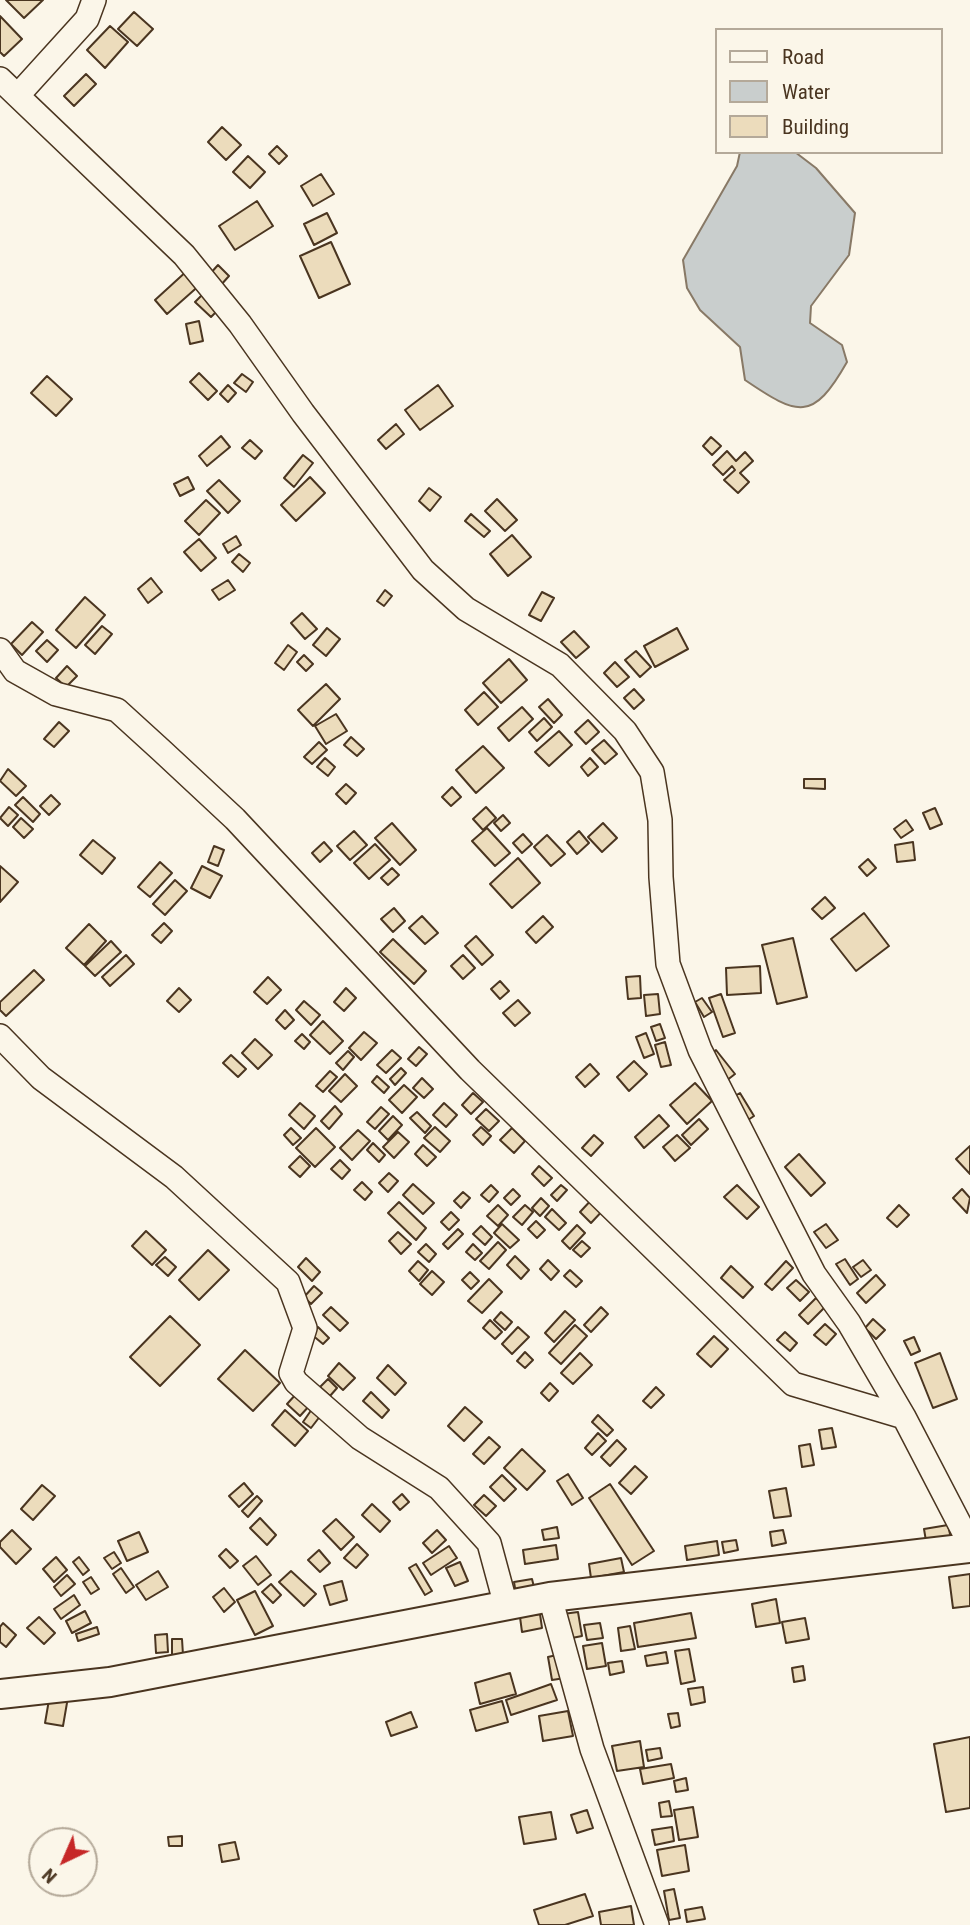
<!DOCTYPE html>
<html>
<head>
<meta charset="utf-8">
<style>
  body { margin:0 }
  #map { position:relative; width:970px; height:1925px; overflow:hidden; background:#fbf6e9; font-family:"Roboto Condensed",sans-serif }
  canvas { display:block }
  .legend { position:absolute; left:715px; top:28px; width:228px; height:126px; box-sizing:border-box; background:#fbf6e9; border:2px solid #b4a999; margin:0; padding:9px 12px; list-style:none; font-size:21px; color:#4a3520 }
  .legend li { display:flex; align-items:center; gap:14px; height:35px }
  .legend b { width:35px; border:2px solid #b4a999 }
  .north { position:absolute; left:28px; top:1827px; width:70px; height:70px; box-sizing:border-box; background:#fbf6e9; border:2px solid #b4a999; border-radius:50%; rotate:224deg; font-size:19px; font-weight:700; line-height:28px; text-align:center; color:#4a3520 }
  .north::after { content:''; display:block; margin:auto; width:24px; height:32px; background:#c62828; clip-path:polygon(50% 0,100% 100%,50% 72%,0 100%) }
</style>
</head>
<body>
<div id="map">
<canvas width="970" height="1925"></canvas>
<ul class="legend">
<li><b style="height:9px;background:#fbf6e9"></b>Road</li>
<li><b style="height:19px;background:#c9cecd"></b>Water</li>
<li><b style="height:19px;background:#ecdcbc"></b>Building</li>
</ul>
<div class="north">N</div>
</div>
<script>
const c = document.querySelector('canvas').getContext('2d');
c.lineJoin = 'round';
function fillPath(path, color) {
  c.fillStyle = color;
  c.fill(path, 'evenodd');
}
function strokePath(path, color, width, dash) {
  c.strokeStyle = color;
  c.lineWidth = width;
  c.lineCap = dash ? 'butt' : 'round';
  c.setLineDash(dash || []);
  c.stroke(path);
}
const water = new Path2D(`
  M740,152H795L816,168L855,213L849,255L811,306L810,323L842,345L847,362C813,422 798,416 745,380L740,347L700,310L687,288L683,260L737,166Z`);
const building = new Path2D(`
  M6,0H43L24,18Z
  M134,12L153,29L137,46L118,29Z
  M0,16L22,39L4,56L0,52Z
  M110,26L128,42L105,68L87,50Z
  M86,74L96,84L74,106L64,96Z
  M222,127L241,145L226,160L208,142Z
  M277,146L287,156L279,164L269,154Z
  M248,156L265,172L250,188L233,172Z
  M321,174L334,194L313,206L301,186Z
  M257,201L273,226L235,250L219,226Z
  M327,213L337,233L314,245L304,224Z
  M331,242L350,284L319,298L300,256Z
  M218,265L229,276L220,286L209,275Z
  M189,269L202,283L167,314L155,300Z
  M205,292L221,307L211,317L195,302Z
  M199,321L203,341L190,344L186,324Z
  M199,373L217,391L208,400L190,382Z
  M242,374L253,382L246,392L234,383Z
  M47,376L72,399L56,416L31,393Z
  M228,385L236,393L228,402L220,394Z
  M438,385L453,406L420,430L405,410Z
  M396,424L404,434L386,449L378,440Z
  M221,436L230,447L207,466L199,456Z
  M711,437L721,446L712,455L703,446Z
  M250,440L262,451L255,459L242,448Z
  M727,451L736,461L745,452L753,461L740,473L749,482L738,493L724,480L735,470L732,466L723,475L713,465Z
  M303,455L313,463L294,487L284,478Z
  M188,477L194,489L180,496L174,484Z
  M310,477L325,493L296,521L281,505Z
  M219,480L240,501L228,513L207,491Z
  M429,488L441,497L430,511L419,501Z
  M497,499L517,520L505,531L485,511Z
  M206,500L220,513L199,535L185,521Z
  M471,514L490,531L484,537L465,521Z
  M512,535L531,557L508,576L490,554Z
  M236,536L241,545L228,553L223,544Z
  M199,539L216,558L201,571L184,552Z
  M239,554L250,563L243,572L232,562Z
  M151,578L162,592L148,603L138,589Z
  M228,580L235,590L219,600L212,590Z
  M385,590L392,596L384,606L377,601Z
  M542,592L554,598L541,621L529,615Z
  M85,597L105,615L76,648L56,630Z
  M302,613L317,629L305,639L291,623Z
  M32,622L43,632L22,655L11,644Z
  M102,626L112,634L95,654L85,645Z
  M327,628L340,639L326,656L313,645Z
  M677,628L688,649L655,667L644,646Z
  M574,631L589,647L576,658L561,642Z
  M47,640L58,650L47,662L36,651Z
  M288,645L297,652L284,670L275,663Z
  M636,651L651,667L640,677L625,660Z
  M304,655L313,664L306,671L297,662Z
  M509,659L527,680L501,703L483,683Z
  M615,662L629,677L617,687L604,673Z
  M67,666L77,676L66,687L56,678Z
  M326,684L340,699L313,726L298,710Z
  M634,689L644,700L634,709L624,698Z
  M484,692L498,707L478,725L465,710Z
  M548,699L562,715L554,723L539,707Z
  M522,707L533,719L509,741L498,728Z
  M336,714L347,731L326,744L315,726Z
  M544,718L552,727L537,741L529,732Z
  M588,720L599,732L586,744L575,732Z
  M59,722L69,731L54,747L44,739Z
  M559,731L572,745L549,766L535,752Z
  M351,737L364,749L357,756L344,745Z
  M604,740L617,754L605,764L592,750Z
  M319,742L327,750L312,764L304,757Z
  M483,746L504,768L476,793L456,770Z
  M325,758L335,767L328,776L317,767Z
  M590,758L598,767L588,776L581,767Z
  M8,769L26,786L16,796L0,781Z
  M804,779H825V789L804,788Z
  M346,784L356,793L346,804L336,794Z
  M452,787L461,797L451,806L442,797Z
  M51,795L60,804L49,815L40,806Z
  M23,797L40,814L33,822L15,805Z
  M9,807L18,815L8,826L0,818Z
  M486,807L496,818L483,830L473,819Z
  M935,808L942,824L930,829L923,813Z
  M503,815L510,823L501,831L494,823Z
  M21,818L33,829L24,838L13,827Z
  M906,820L913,830L901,838L894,829Z
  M392,823L416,850L400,865L375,838Z
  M603,823L617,838L602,852L588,837Z
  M487,828L510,853L495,866L472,841Z
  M354,831L367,845L350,860L337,846Z
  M579,831L589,843L577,854L567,842Z
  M523,834L532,844L522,853L513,843Z
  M547,835L565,854L551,866L534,847Z
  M93,840L115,858L102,874L80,855Z
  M324,842L332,851L320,862L312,853Z
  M913,842L915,860L897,862L895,845Z
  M375,844L390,860L369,879L354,863Z
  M214,846L224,850L218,866L208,862Z
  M518,858L540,883L512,908L490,884Z
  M868,859L876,868L867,876L859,867Z
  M160,862L172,873L150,897L138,887Z
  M0,866L18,882L0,902Z
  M202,866L222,876L210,898L191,888Z
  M392,868L399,875L388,885L381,878Z
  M175,880L187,891L165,915L153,904Z
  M825,897L835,908L822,919L812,909Z
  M394,908L405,921L393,932L381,919Z
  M864,913L889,946L856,971L831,939Z
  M422,916L438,933L425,944L409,928Z
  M543,916L553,927L536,943L526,932Z
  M164,923L172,931L161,943L152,935Z
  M89,924L106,941L84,965L66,948Z
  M476,936L493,955L482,965L465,946Z
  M793,938L807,997L777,1004L762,945Z
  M393,939L426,971L414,984L380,952Z
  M111,941L121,952L95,976L85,966Z
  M126,955L134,964L110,986L102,977Z
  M463,955L475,968L463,979L451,966Z
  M760,966L761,993L727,995L726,968Z
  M34,970L44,980L6,1016L0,1010V1002Z
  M640,976L641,998L628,999L626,977Z
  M268,977L281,990L267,1004L254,992Z
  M500,981L509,991L500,999L491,989Z
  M179,988L191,1000L179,1012L167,1001Z
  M346,988L356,998L344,1011L334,1002Z
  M658,994L660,1014L646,1016L644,995Z
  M721,994L735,1033L723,1037L709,998Z
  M702,998L712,1012L704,1017L695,1002Z
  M518,1000L530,1013L515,1026L503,1013Z
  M304,1001L320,1015L311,1025L296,1010Z
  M285,1010L294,1020L285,1029L276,1020Z
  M323,1021L343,1041L330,1054L310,1035Z
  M660,1024L665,1038L656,1041L651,1027Z
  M364,1032L377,1043L361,1060L349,1048Z
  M646,1033L654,1054L644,1058L636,1037Z
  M302,1034L310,1042L304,1049L295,1041Z
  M255,1039L272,1055L258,1069L242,1053Z
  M665,1042L671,1065L661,1067L655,1045Z
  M419,1047L427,1054L416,1066L408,1059Z
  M392,1050L401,1058L386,1073L377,1065Z
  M716,1050L735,1074L726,1081L706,1058Z
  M348,1051L354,1057L343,1070L336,1063Z
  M231,1055L246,1069L238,1077L223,1063Z
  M634,1061L647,1074L629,1091L617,1077Z
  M590,1064L599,1074L585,1087L576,1077Z
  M401,1068L406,1073L395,1085L390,1079Z
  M330,1071L337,1077L323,1092L316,1086Z
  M345,1074L357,1086L341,1102L329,1091Z
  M377,1076L389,1087L384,1093L372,1082Z
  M422,1078L433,1089L424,1098L413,1088Z
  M695,1083L712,1101L687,1124L670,1105Z
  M404,1085L417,1097L402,1113L389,1100Z
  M473,1093L483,1102L471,1114L462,1105Z
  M740,1093L754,1116L745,1122L731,1098Z
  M300,1103L315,1116L304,1129L289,1115Z
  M444,1103L457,1115L446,1127L433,1115Z
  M335,1106L342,1114L329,1129L321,1121Z
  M381,1107L389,1114L375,1129L367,1122Z
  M486,1109L499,1121L489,1131L476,1119Z
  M417,1112L431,1126L425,1133L410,1118Z
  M659,1115L669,1126L644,1148L635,1137Z
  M393,1116L402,1125L388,1140L379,1131Z
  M699,1119L708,1129L691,1145L682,1135Z
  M435,1127L450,1141L440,1152L424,1138Z
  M481,1127L491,1136L483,1145L473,1135Z
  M291,1128L301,1138L293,1145L284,1135Z
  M316,1128L335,1147L315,1167L296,1148Z
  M512,1128L525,1141L514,1153L500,1140Z
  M358,1130L370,1141L352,1160L340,1148Z
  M398,1132L409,1142L394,1158L383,1147Z
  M594,1135L603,1143L591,1156L582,1148Z
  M677,1135L690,1148L675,1161L663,1147Z
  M373,1143L385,1155L379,1162L367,1150Z
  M423,1145L436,1157L427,1166L415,1154Z
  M970,1146V1174L956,1159Z
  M799,1154L825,1183L811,1196L785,1167Z
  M300,1156L310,1166L300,1177L289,1167Z
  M340,1160L350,1170L342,1179L331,1169Z
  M539,1166L552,1178L544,1186L532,1174Z
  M389,1173L398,1181L388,1192L379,1183Z
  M362,1182L372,1192L365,1200L354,1190Z
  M413,1184L434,1203L423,1214L403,1195Z
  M491,1185L498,1192L489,1202L481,1195Z
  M561,1185L567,1190L557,1201L551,1195Z
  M737,1185L759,1207L747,1219L724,1197Z
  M513,1189L520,1196L511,1205L504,1198Z
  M962,1189L970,1198L967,1213L953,1198Z
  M463,1192L470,1198L461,1208L454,1201Z
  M595,1196L606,1207L591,1223L580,1212Z
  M541,1198L549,1206L540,1216L532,1208Z
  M399,1202L426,1228L416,1240L388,1213Z
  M498,1205L508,1215L498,1226L487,1216Z
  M525,1205L533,1212L522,1225L513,1217Z
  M899,1205L909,1215L897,1227L887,1218Z
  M552,1209L566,1223L559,1230L545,1217Z
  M451,1212L459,1220L449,1230L441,1222Z
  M536,1221L545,1230L537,1238L528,1229Z
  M502,1224L519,1240L510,1248L494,1233Z
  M826,1224L838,1240L826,1248L814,1232Z
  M577,1225L585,1233L570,1249L562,1241Z
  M481,1226L492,1237L485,1245L473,1234Z
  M458,1229L463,1234L448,1249L443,1244Z
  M146,1231L166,1250L152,1265L132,1246Z
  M398,1232L411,1244L401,1254L389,1241Z
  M582,1241L590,1248L581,1257L573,1250Z
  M498,1242L506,1250L489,1269L480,1261Z
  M426,1244L436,1254L429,1262L418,1252Z
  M473,1244L482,1253L475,1260L466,1252Z
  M208,1250L229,1270L199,1300L179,1280Z
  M515,1256L529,1270L521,1279L507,1265Z
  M165,1257L176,1267L168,1276L156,1265Z
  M306,1258L320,1272L312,1281L298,1267Z
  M845,1259L858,1279L850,1285L836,1264Z
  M548,1260L559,1271L551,1280L540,1269Z
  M863,1260L871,1270L861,1277L853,1267Z
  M418,1261L428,1270L419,1281L409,1271Z
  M786,1261L793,1268L772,1290L765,1284Z
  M731,1266L753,1287L743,1298L721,1278Z
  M570,1270L582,1281L576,1287L564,1276Z
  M432,1271L444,1282L432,1295L420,1284Z
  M470,1272L479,1281L471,1289L462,1280Z
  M876,1275L885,1285L866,1303L857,1293Z
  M489,1279L502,1292L482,1313L468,1301Z
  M796,1280L809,1292L800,1301L787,1288Z
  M314,1286L322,1293L311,1304L304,1297Z
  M816,1298L825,1307L808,1324L799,1315Z
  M331,1307L348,1323L340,1331L323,1315Z
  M601,1307L608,1314L591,1332L584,1325Z
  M565,1311L575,1320L554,1342L545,1333Z
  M501,1312L512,1322L505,1330L494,1320Z
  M170,1316L200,1345L160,1386L130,1357Z
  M873,1319L885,1330L876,1339L865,1328Z
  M490,1320L502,1332L495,1339L483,1328Z
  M825,1324L836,1334L826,1345L814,1335Z
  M575,1325L587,1336L561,1364L549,1353Z
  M318,1327L329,1338L323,1344L311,1334Z
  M518,1327L529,1337L512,1354L502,1344Z
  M785,1332L797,1343L790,1351L777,1340Z
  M714,1336L728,1349L711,1367L697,1354Z
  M914,1337L920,1351L911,1355L904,1341Z
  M245,1350L280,1383L253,1411L218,1379Z
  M525,1352L533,1360L525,1368L517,1361Z
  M580,1353L592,1365L573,1384L561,1373Z
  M940,1353L957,1399L933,1408L915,1363Z
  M339,1363L355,1378L343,1390L328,1376Z
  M388,1365L406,1383L395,1395L377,1378Z
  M328,1379L337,1388L330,1396L320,1387Z
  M550,1383L558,1391L549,1401L541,1393Z
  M656,1387L664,1395L651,1408L643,1401Z
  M371,1392L389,1410L382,1418L363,1401Z
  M297,1393L310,1405L300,1416L287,1404Z
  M465,1407L482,1422L464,1441L448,1426Z
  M312,1409L321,1415L311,1428L303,1422Z
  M285,1410L308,1431L295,1446L272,1425Z
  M598,1415L613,1430L607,1436L592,1422Z
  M832,1428L836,1447L822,1449L819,1430Z
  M598,1433L606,1441L592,1455L585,1448Z
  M489,1437L500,1447L484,1464L473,1454Z
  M617,1440L626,1449L610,1466L601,1457Z
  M810,1444L814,1465L802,1467L799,1446Z
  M522,1449L545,1471L527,1490L504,1468Z
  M635,1466L647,1477L631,1494L619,1483Z
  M568,1474L583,1498L572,1505L557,1481Z
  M502,1475L516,1489L504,1501L490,1487Z
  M244,1483L253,1494L239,1507L229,1496Z
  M610,1484L654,1551L632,1565L589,1498Z
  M42,1485L55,1496L33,1520L21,1509Z
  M786,1488L791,1516L774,1518L769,1491Z
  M402,1494L409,1502L400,1510L393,1502Z
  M484,1495L496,1506L486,1516L474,1505Z
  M257,1496L262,1501L248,1517L242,1511Z
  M372,1504L390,1521L380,1532L362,1515Z
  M260,1518L276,1535L267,1545L250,1528Z
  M336,1519L354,1537L341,1550L323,1531Z
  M948,1525L952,1543L927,1547L924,1529Z
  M557,1527L559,1538L544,1540L542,1530Z
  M12,1530L31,1549L16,1564L0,1547V1542Z
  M437,1530L446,1540L432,1553L423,1543Z
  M783,1530L786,1543L772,1546L770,1532Z
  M139,1532L148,1552L127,1561L118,1541Z
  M736,1540L738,1550L724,1553L722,1542Z
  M717,1541L719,1555L687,1560L685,1546Z
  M357,1544L368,1555L356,1568L344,1558Z
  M556,1545L558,1559L525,1564L523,1550Z
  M449,1546L457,1558L431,1575L423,1563Z
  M226,1549L238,1561L230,1568L219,1556Z
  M319,1550L330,1563L320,1572L308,1560Z
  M114,1552L121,1563L112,1569L104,1558Z
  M256,1556L271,1575L258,1585L243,1566Z
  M56,1557L67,1570L54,1582L43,1569Z
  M79,1557L89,1570L83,1575L73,1562Z
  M621,1558L624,1572L591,1578L589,1564Z
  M460,1562L468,1581L455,1586L446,1568Z
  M416,1564L432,1591L425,1595L409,1568Z
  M121,1568L134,1587L126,1593L113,1574Z
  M158,1571L168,1587L146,1600L136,1585Z
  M291,1571L316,1594L304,1606L279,1582Z
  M970,1574V1606L953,1608L949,1577Z
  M67,1575L75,1584L61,1596L54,1587Z
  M91,1577L99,1589L91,1594L83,1582Z
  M532,1579L535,1591L516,1594L514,1582Z
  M342,1581L347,1600L330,1605L324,1586Z
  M271,1584L281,1595L273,1603L262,1592Z
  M224,1588L235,1602L224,1612L213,1597Z
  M255,1591L273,1626L255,1635L237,1600Z
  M74,1595L80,1605L61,1619L54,1609Z
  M776,1599L780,1623L756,1627L752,1604Z
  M85,1611L91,1623L72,1633L66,1621Z
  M578,1612L582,1636L567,1639L563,1614Z
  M691,1613L696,1638L638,1647L634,1623Z
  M540,1614L542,1628L522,1632L520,1617Z
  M39,1617L55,1633L44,1644L27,1628Z
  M805,1618L809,1639L786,1643L782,1622Z
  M3,1623L16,1635L6,1647L0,1642V1627Z
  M600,1623L603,1638L587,1640L584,1625Z
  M630,1626L635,1649L621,1651L618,1628Z
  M97,1627L99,1634L78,1641L76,1634Z
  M167,1634L168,1652L156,1653L155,1635Z
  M172,1639H182L183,1655L172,1656Z
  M602,1643L606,1666L587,1669L583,1646Z
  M689,1649L695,1681L681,1684L675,1651Z
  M666,1652L668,1663L647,1666L645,1656Z
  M561,1654L565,1678L552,1680L548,1657Z
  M622,1661L624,1672L610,1675L608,1663Z
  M803,1666L805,1680L794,1682L792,1668Z
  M510,1673L516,1694L480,1704L475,1683Z
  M551,1684L557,1700L511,1715L506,1700Z
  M703,1687L705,1702L691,1705L688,1689Z
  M50,1694L68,1697L63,1726L45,1723Z
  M502,1701L508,1722L476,1731L470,1710Z
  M568,1711L573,1736L543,1741L539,1716Z
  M411,1712L417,1727L391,1736L386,1722Z
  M678,1713L680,1726L671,1728L668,1714Z
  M970,1737V1808L946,1812L934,1744Z
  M640,1741L644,1767L617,1771L612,1746Z
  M660,1748L662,1758L648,1761L646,1750Z
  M671,1764L674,1778L643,1784L640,1769Z
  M686,1778L688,1790L676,1792L674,1781Z
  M669,1801L672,1816L661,1817L659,1803Z
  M693,1807L698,1837L679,1840L674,1810Z
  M587,1810L593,1828L577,1833L571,1815Z
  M551,1812L556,1839L524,1844L519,1817Z
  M672,1827L674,1841L655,1845L652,1830Z
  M182,1836V1846H169L168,1837Z
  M235,1842L239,1859L222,1862L219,1845Z
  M685,1845L689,1871L662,1876L657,1850Z
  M674,1889L680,1918L669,1920L664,1891Z
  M585,1894L593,1916L565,1925H539L534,1910Z
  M631,1906L634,1925H601L599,1912Z
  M702,1907L705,1919L687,1922L685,1910Z`);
const minor = new Path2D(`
  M0,79L184,255L240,324L303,413L423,570L466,609L560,665L625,731L652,772L660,820L661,877L668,964L700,1050L814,1274L849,1323L904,1417L970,1544
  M19,94L87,19L94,0
  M0,650L15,671L56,694L117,710L162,751L235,819L470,1070L793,1384L904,1417
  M0,1036L41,1078L174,1177L288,1282L305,1328L291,1373L296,1382L360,1438L439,1488L489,1543L506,1606
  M550,1597L592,1749L657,1925`);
const major = new Path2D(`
  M0,1694L110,1682L550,1597L970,1548`);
fillPath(water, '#c9cecd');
strokePath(water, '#887966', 2);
fillPath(building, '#ecdcbc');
strokePath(building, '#4a3520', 2);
strokePath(minor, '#4a3520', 26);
strokePath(major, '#4a3520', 32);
strokePath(minor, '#fbf6e9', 23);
strokePath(major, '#fbf6e9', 28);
</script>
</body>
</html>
